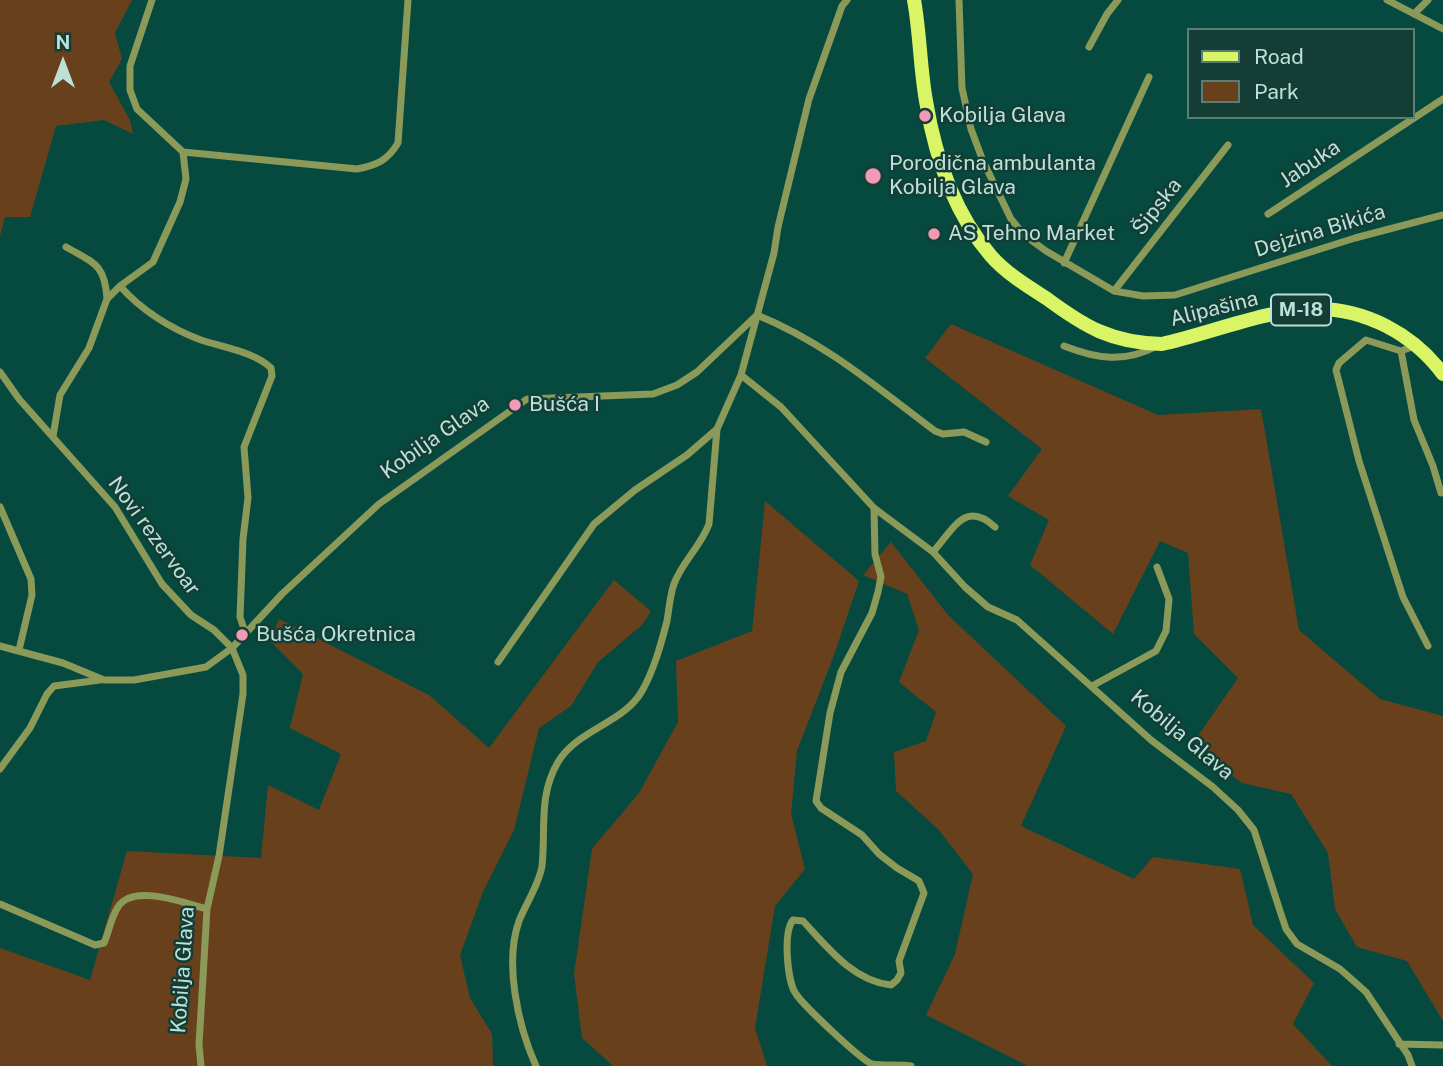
<!DOCTYPE html>
<html>
<head>
<meta charset="utf-8">
<style>
  body { margin:0 }
  #map { position:relative; width:1443px; height:1066px; overflow:hidden; background:#064a3f; font-family:"Public Sans",sans-serif }
  canvas { display:block }
  .legend { position:absolute; left:1187px; top:28px; width:228px; height:91px; box-sizing:border-box; background:#133d35; border:2px solid #577f76; margin:0; padding:9px 12px; list-style:none; font-size:21px; color:#bce1d8 }
  .legend li { display:flex; align-items:center; gap:14px; height:35px }
  .legend b { width:35px; border:2px solid #577f76 }
  .north { position:absolute; left:28px; top:28px; width:70px; height:70px; -webkit-text-stroke:5px #133d35; paint-order:stroke; rotate:0deg; font-size:19px; font-weight:700; line-height:28px; text-align:center; color:#bce1d8 }
  .north::after { content:''; display:block; margin:auto; width:24px; height:32px; background:#bce1d8; clip-path:polygon(50% 0,100% 100%,50% 72%,0 100%) }
</style>
</head>
<body>
<div id="map">
<canvas width="1443" height="1066"></canvas>
<ul class="legend">
<li><b style="height:9px;background:#d9f464"></b>Road</li>
<li><b style="height:19px;background:#69401c"></b>Park</li>
</ul>
<div class="north">N</div>
</div>
<script>
const c = document.querySelector('canvas').getContext('2d');
c.lineJoin = 'round';
function fillPath(path, color) {
  c.fillStyle = color;
  c.fill(path, 'evenodd');
}
function strokePath(path, color, width, dash) {
  c.strokeStyle = color;
  c.lineWidth = width;
  c.lineCap = dash ? 'butt' : 'round';
  c.setLineDash(dash || []);
  c.stroke(path);
}
function label(font, color, halo, rows, align = 'center') {
  c.font = font + ' "Public Sans",sans-serif';
  c.lineWidth = 5;
  c.setLineDash([]);
  c.textBaseline = 'middle';
  c.strokeStyle = halo;
  c.fillStyle = color;
  for (const [text, x, y, turn = 0] of rows) {
    c.save();
    c.translate(x, y);
    c.rotate((+turn || 0) * Math.PI / 180);
    c.textAlign = isNaN(turn) ? turn : align;
    if (halo) c.strokeText(text, 0, 0);
    c.fillText(text, 0, 0);
    c.restore();
  }
}
const green = new Path2D(`
  M0,0H132L115,33L122,59L109,82L130,120L133,134L104,120L56,126L30,217H5L0,236Z
  M951,324L1158,415L1261,409L1299,630L1380,699L1443,716V1021L1407,961L1357,947L1335,909L1328,853L1291,794L1242,783L1191,746L1238,678L1194,634L1188,553L1160,541L1113,634L1030,565L1049,520L1008,496L1042,449L925,358Z
  M765,501L859,581L834,655L797,751L791,814L805,869L775,906L755,1028L767,1066H613L582,1038L574,974L592,849L639,793L678,722L676,661L752,631Z
  M891,542L948,615L1066,726L1021,826L1134,879L1153,857L1240,869L1253,925L1314,983L1293,1024L1332,1066H1028L926,1015L955,954L973,874L938,829L896,791L894,752L926,741L936,712L899,682L919,630L907,594L863,575Z
  M614,580L651,611L642,625L598,662L571,706L539,728L514,830L483,892L460,955L470,998L492,1034L493,1066H0V948L90,980L127,851L261,858L268,785L319,810L341,754L290,728L303,674L270,641L279,619L429,695L489,748Z`);
const street = new Path2D(`
  M959,0L962,88L971,129L983,161L1011,219L1024,235L1046,251L1114,291L1143,296L1175,295L1355,238L1443,215
  M1387,0L1443,29
  M1414,14L1428,0
  M1089,47L1107,14L1118,0
  M183,152L357,169C377,165 387,161 398,143L408,0
  M1268,214L1443,99
  M66,247C94,263 105,264 107,299
  M1064,263L1149,77
  M120,286C141,310 171,329 201,340C222,347 255,352 271,368L272,376L244,447L248,498L243,539L240,617L246,635
  M1114,291L1228,145
  M1417,345L1401,351L1366,340L1339,363L1336,370L1359,461L1403,597L1428,646
  M1064,346C1097,359 1125,363 1157,346
  M1401,351L1414,420L1433,466L1441,493
  M0,372L19,399L115,507L162,584L191,615L214,630L232,648L243,675V694L219,856L207,909L199,1045L201,1066
  M741,375L781,407L874,508L933,552L965,587L988,607L1017,620L1151,740L1213,787L1238,810L1254,830L1280,911L1286,929L1297,944L1340,969L1366,992L1408,1055L1412,1066
  M53,436L60,395L89,348L107,299L120,286L153,262L180,202L186,179L183,152L137,109L130,90V66L152,0
  M0,507L31,579L32,595L19,650
  M874,508L875,554L881,577L878,592L872,613L841,672L830,713L816,801L821,808L862,835L879,854L897,868L919,881L924,893L899,961L901,973L897,980L891,985C853,981 827,947 803,921L793,920C783,932 787,982 796,994C803,1005 862,1061 872,1064C884,1066 899,1064 911,1066
  M933,552C953,530 965,499 995,527
  M0,646L63,663L104,680H134L206,667L232,648L282,594L379,504L527,399L653,394L677,385L697,372L757,315C826,343 876,387 935,431L943,434L964,432L986,442
  M498,662L594,524L635,490L687,455L717,429L741,375L774,253L778,227L809,99L842,6L847,0
  M1092,686L1156,651L1166,631L1169,599L1157,567
  M0,769L30,728L47,694L54,686L100,680
  M0,904L95,945L104,943C109,932 111,917 118,907C133,883 185,903 207,909
  M1399,1044L1443,1045
  M536,1066C518,1026 504,963 519,921C526,903 539,885 542,866C546,830 538,796 558,762C578,729 624,723 642,691C654,670 661,644 667,621C669,609 670,595 674,584C682,562 701,546 709,524L717,429`);
const primary = new Path2D(`
  M914,0C920,33 920,67 926,101C935,156 954,213 991,256C1006,273 1027,286 1046,298C1085,327 1112,343 1162,344C1208,334 1269,309 1314,309C1365,308 1413,334 1443,374`);
const markers = [
  [925,116,7,"#f09ab6"],
  [873,176,9,"#f09ab6"],
  [934,234,7,"#f09ab6"],
  [515,405,7,"#f09ab6"],
  [242,635,7,"#f09ab6"]
];
const shields = [
  [1301,310,60]
];
const shieldNames = [
  ["M-18",1301,310]
];
const poiNames = [
  ["Kobilja Glava",939,116],
  ["Porodična ambulanta",889,164],
  ["Kobilja Glava",889,188],
  ["AS Tehno Market",948,234],
  ["Bušća I",529,405],
  ["Bušća Okretnica",256,635]
];
const streetNames = [
  ["Jabuka",1310,164,-34],
  ["Šipska",1157,207,-52],
  ["Dejzina Bikića",1320,231,-17],
  ["Alipašina",1214,309,-14],
  ["Kobilja Glava",435,438,-35],
  ["Novi rezervoar",154,536,54],
  ["Kobilja Glava",1182,735,40],
  ["Kobilja Glava",183,970,-86]
];
fillPath(green, '#69401c');
strokePath(street, '#8c9a59', 7);
strokePath(primary, '#d9f464', 14);
for (const [x, y, r, color] of markers) {
  const dot = new Path2D();
  dot.arc(x, y, r, 0, 2 * Math.PI);
  c.fillStyle = color;
  c.fill(dot);
  strokePath(dot, '#133d35', 2.5);
}
for (const [x, y, w] of shields) {
  const box = new Path2D();
  box.roundRect(x - w / 2, y - 15.5, w, 31, 5);
  c.fillStyle = '#133d35';
  c.fill(box);
  strokePath(box, '#bce1d8', 2);
}
label('bold 19px', '#bce1d8', null, shieldNames);
label('21px', '#bce1d8', '#133d35', poiNames, 'left');
label('21px', '#bce1d8', '#133d35', streetNames);
</script>
</body>
</html>
